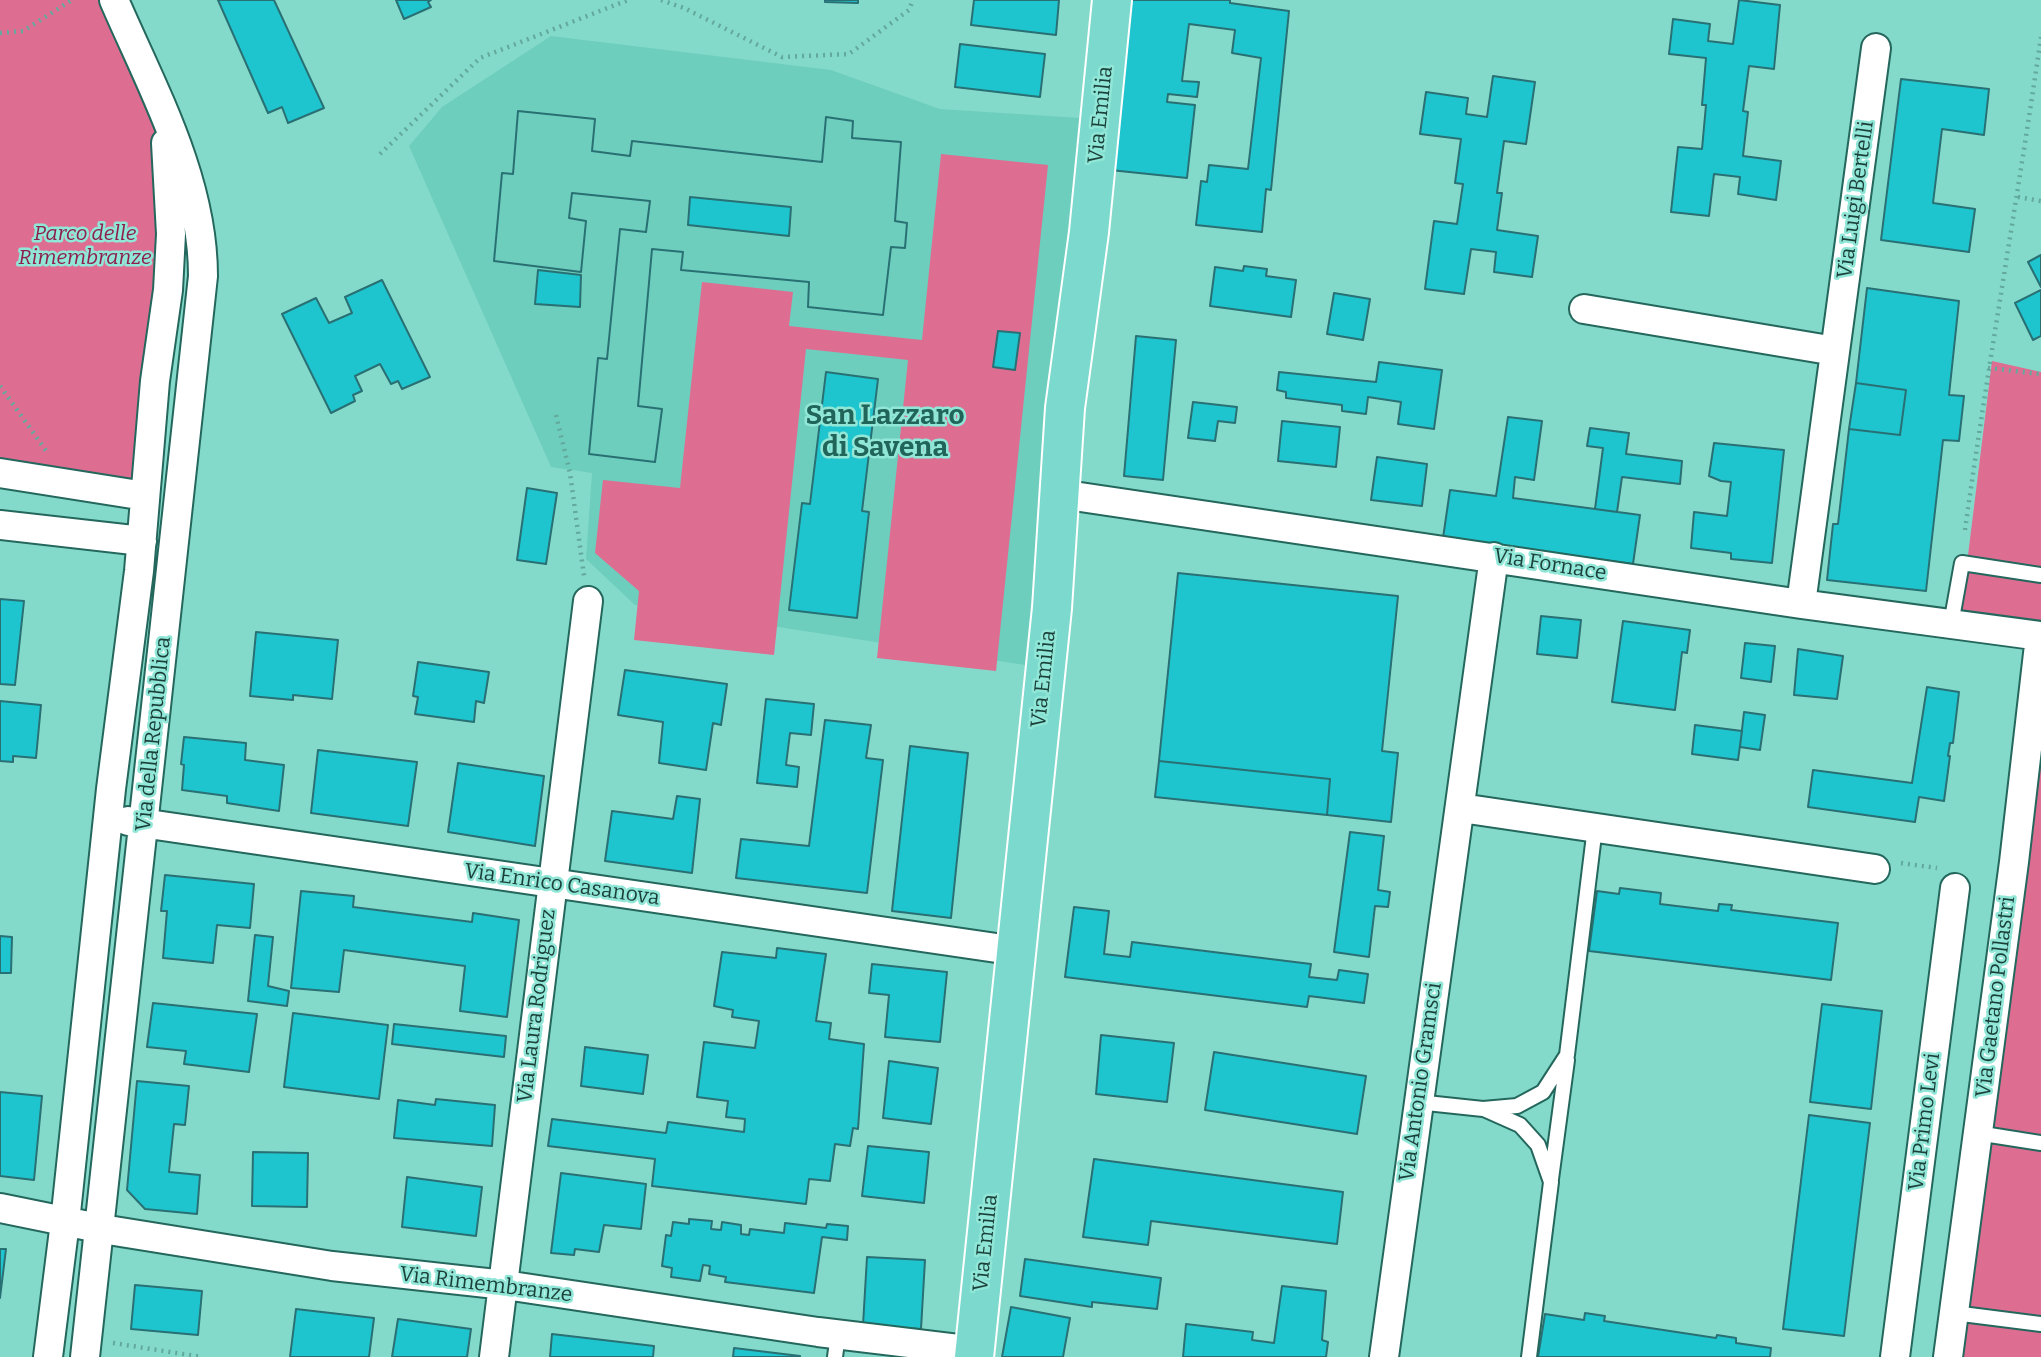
<!DOCTYPE html>
<html>
<head>
<meta charset="utf-8">
<style>
  body { margin:0 }
  canvas { display:block; background:#84daca }
</style>
</head>
<body>
<canvas width="2041" height="1357"></canvas>
<script>
const c = document.querySelector('canvas').getContext('2d');
c.lineJoin = 'round';
function fillPath(path, color) {
  c.fillStyle = color;
  c.fill(path, 'evenodd');
}
function strokePath(path, color, width, dash) {
  c.strokeStyle = color;
  c.lineWidth = width;
  c.lineCap = dash ? 'butt' : 'round';
  c.setLineDash(dash || []);
  c.stroke(path);
}
function label(font, color, halo, rows, align = 'center') {
  c.font = font + ' Bitter,serif';
  c.lineWidth = 5;
  c.setLineDash([]);
  c.textBaseline = 'middle';
  c.strokeStyle = halo;
  c.fillStyle = color;
  for (const [text, x, y, turn = 0] of rows) {
    c.save();
    c.translate(x, y);
    c.rotate((+turn || 0) * Math.PI / 180);
    c.textAlign = isNaN(turn) ? turn : align;
    if (halo) c.strokeText(text, 0, 0);
    c.fillText(text, 0, 0);
    c.restore();
  }
}
const built = new Path2D(`
  M551,36L831,70L940,109L1080,118L1025,665L635,605L586,559L592,473L551,467L409,146L442,107Z`);
const green = new Path2D(`
  M0,0H114L165,116L146,486L0,465Z
  M941,154L1048,165L996,671L877,658L908,360L806,349L774,655L634,640L639,591L595,553L603,480L680,488L702,282L793,292L789,326L922,340Z
  M1992,361L2041,372V622L1961,612Z
  M2041,647V1357H1944Z`);
const building = new Path2D(`
  M218,0H274L324,108L288,123L282,107L268,113Z
  M396,0H431L428,2L431,7L404,19Z
  M825,0H858V3L825,2Z
  M974,0H1059L1056,35L971,25Z
  M1130,0H1230V3L1289,11L1271,190L1266,189L1262,232L1196,225L1201,181L1207,182L1209,165L1248,169L1261,58L1232,53L1235,30L1189,24L1182,81L1199,82L1197,97L1168,94L1167,102L1195,105L1187,178L1110,170Z
  M1739,0L1780,5L1774,69L1749,66L1743,111L1748,112L1743,156L1781,161L1776,200L1738,194L1740,177L1714,174L1709,216L1671,212L1678,147L1702,149L1706,105H1702L1706,58L1669,54L1673,19L1710,24L1708,41L1733,44Z
  M960,44L1045,54L1040,97L955,87Z
  M1493,76L1535,82L1526,144L1504,141L1497,193H1502L1497,230L1538,236L1532,277L1494,272L1496,252L1471,249L1464,294L1425,289L1434,221L1457,224L1463,184L1455,183L1461,139L1420,134L1426,92L1468,98L1466,114L1487,117Z
  M1901,79L1989,89L1984,135L1942,129L1933,203L1975,209L1969,252L1881,240Z
  M518,111L595,119L592,151L630,156L632,141L822,162L826,117L853,121L852,138L901,142L895,221L907,223L905,248L891,247L883,315L808,307L809,282L681,270L683,252L652,249L638,406L662,409L655,462L589,454L598,358L607,359L620,229L646,232L650,201L572,193L569,218L586,221L581,272L494,261L502,173L513,174ZM690,197L791,207L789,236L688,225Z
  M518,111L595,119L592,151L630,156L632,141L822,162L826,117L853,121L852,138L901,142L895,221L907,223L905,248L891,247L883,315L808,307L809,282L681,270L683,252L652,249L638,406L662,409L655,462L589,454L598,358L607,359L620,229L646,232L650,201L572,193L569,218L586,221L581,272L494,261L502,173L513,174Z
  M2041,255V287L2028,262Z
  M1244,266L1267,269L1266,276L1296,280L1291,317L1210,306L1215,267L1243,271Z
  M538,270L581,275L580,307L535,304Z
  M382,280L430,377L402,389L398,381L391,384L380,364L355,376L362,391L353,395L355,401L331,413L282,314L316,298L329,323L352,313L345,297Z
  M1867,288L1959,301L1949,395L1964,396L1959,441L1943,440L1926,591L1827,580L1833,524H1838L1849,429L1900,435L1906,390L1856,383Z
  M2041,290V336L2033,340L2015,303Z
  M1334,293L1370,299L1363,340L1327,334Z
  M998,331L1020,333L1015,370L993,367Z
  M1136,336L1176,340L1163,480L1124,476Z
  M1379,362L1442,370L1434,429L1398,424L1401,402L1368,397L1366,414L1342,411V405L1286,398V392L1277,390L1279,372L1376,382Z
  M826,372L878,379L862,511L869,512L857,618L789,610L802,503L810,504Z
  M1856,383L1906,390L1900,435L1849,429Z
  M1193,402L1237,407L1235,423L1218,421L1215,441L1188,438Z
  M1508,417L1542,421L1534,480L1515,477L1513,498L1640,515L1633,564L1443,538L1450,490L1496,496Z
  M1282,421L1340,427L1336,467L1278,461Z
  M1590,428L1629,433L1626,454L1682,461L1680,484L1622,477L1617,512L1595,509L1603,448L1587,446Z
  M1714,443L1784,450L1772,563L1731,559V553L1691,548L1694,512L1727,516L1731,482L1721,481L1709,476Z
  M1377,457L1427,464L1422,506L1371,500Z
  M527,488L557,493L546,564L517,560Z
  M1178,573L1398,596L1382,751L1398,753L1391,822L1327,815L1330,779L1159,761Z
  M0,599L24,601L15,685L0,684Z
  M1541,616L1581,620L1577,658L1537,654Z
  M1623,621L1690,630L1687,653L1682,652L1675,710L1612,702Z
  M256,632L338,640L332,699L293,695V700L250,696Z
  M1745,643L1775,646L1771,682L1741,678Z
  M1798,649L1843,656L1837,699L1794,695Z
  M418,662L489,672L484,703L476,701L474,722L415,714L418,697L413,696Z
  M625,670L727,684L721,725L713,723L706,770L659,763L663,722L618,715Z
  M1927,687L1959,692L1953,743H1950L1948,756H1950L1944,801L1919,797L1915,822L1808,807L1813,770L1912,783Z
  M766,699L814,704L811,735L790,733L786,765L799,767L797,787L757,783Z
  M0,701L41,705L36,758L13,756V762L0,761Z
  M1744,712L1765,715L1760,750L1740,747Z
  M825,720L871,725L866,758L883,760L867,893L736,878L741,839L809,846Z
  M1695,725L1742,731L1738,760L1692,754Z
  M184,737L246,743L245,760L284,765L279,811L227,803V796L182,790L184,765L181,764Z
  M910,746L968,753L951,918L892,911Z
  M318,750L417,762L408,826L311,813Z
  M1159,761L1330,779L1327,815L1155,797Z
  M458,763L544,776L535,846L448,832Z
  M677,796L700,799L692,873L605,861L612,811L673,819Z
  M1350,832L1384,836L1378,890L1390,892L1388,907L1375,906L1369,957L1334,952Z
  M165,875L254,884L250,928L217,925L213,963L163,958L167,911H161Z
  M1620,888L1661,893L1660,904L1718,911L1719,904L1732,905L1731,910L1838,923L1831,980L1589,951L1597,891L1619,894Z
  M301,891L354,896L353,907L472,922L473,913L519,920L507,1017L460,1011L465,966L344,950L339,992L291,988Z
  M1074,907L1109,911L1104,954L1130,957L1132,942L1311,964L1309,977L1337,980L1339,970L1368,974L1364,1003L1309,996L1307,1007L1065,977Z
  M255,935L273,937L268,986L289,991L287,1006L248,1001Z
  M0,936L12,937L11,973H0Z
  M777,948L826,954L816,1021L831,1023L829,1039L864,1044L858,1129L853,1128L850,1146L835,1144L830,1181L809,1179L806,1204L652,1186L655,1159L548,1146L552,1119L666,1133L668,1122L744,1132L745,1119L726,1117L728,1101L697,1097L704,1042L755,1048L759,1021L732,1017L733,1010L714,1006L722,952L776,958Z
  M872,964L947,972L940,1042L885,1037L889,995L869,993Z
  M153,1003L257,1014L249,1072L184,1064L186,1051L147,1047Z
  M1822,1004L1882,1011L1871,1109L1810,1102Z
  M293,1013L388,1025L379,1099L284,1087Z
  M394,1024L506,1036L504,1057L392,1044Z
  M1101,1035L1174,1043L1167,1102L1096,1094Z
  M585,1047L648,1055L643,1094L581,1086Z
  M1214,1052L1366,1076L1357,1134L1205,1110Z
  M889,1061L938,1068L931,1124L883,1118Z
  M137,1081L189,1086L185,1125L174,1124L169,1172L200,1175L197,1214L145,1209L127,1190Z
  M0,1092L42,1096L34,1180L0,1176Z
  M436,1099L495,1105L492,1146L394,1138L398,1100L435,1105Z
  M1809,1115L1870,1123L1844,1336L1783,1329Z
  M868,1146L929,1152L924,1203L862,1196Z
  M253,1152L308,1153L307,1207L252,1206Z
  M1094,1159L1343,1192L1337,1244L1151,1221L1148,1245L1083,1237Z
  M561,1173L646,1184L641,1229L604,1225L599,1252L575,1249L574,1255L551,1253Z
  M407,1177L482,1187L476,1236L402,1227Z
  M689,1219L712,1221L711,1229L721,1230L722,1222L741,1225V1234L749,1235L750,1229L784,1233L785,1223L826,1228L827,1224L848,1226L847,1240L822,1237L814,1293L725,1282L726,1277L709,1274L710,1266L703,1265L700,1281L671,1277L672,1268L662,1266L666,1235L671,1236L673,1222L689,1224Z
  M0,1249H6L0,1298Z
  M867,1257L925,1260L921,1329L863,1325Z
  M1025,1259L1161,1278L1157,1309L1092,1302V1307L1020,1296Z
  M135,1285L202,1291L198,1335L131,1329Z
  M1282,1286L1326,1291L1322,1340L1328,1342L1326,1357H1183L1186,1324L1253,1332L1252,1340L1274,1343Z
  M1011,1307L1070,1318L1063,1357H1002Z
  M296,1309L374,1318L369,1357H290Z
  M1585,1313L1605,1316L1604,1321L1716,1338L1717,1335L1736,1338V1343L1771,1348L1770,1357H1538L1545,1314L1584,1320Z
  M398,1319L471,1329L467,1357H392Z
  M552,1334L654,1346L653,1357H550Z
  M734,1348L800,1356V1357H733Z`);
const path = new Path2D(`
  M661,0L684,8L782,57L849,54L909,10L913,0
  M0,33L23,31L72,0
  M380,154L480,58L628,0
  M2018,197L2041,201
  M1988,368L2041,374
  M0,386L47,452
  M556,415L570,473L584,576
  M1965,530C1988,365 2017,202 2041,37
  M1901,863L1937,868
  M113,1343L202,1357`);
const service = new Path2D(`
  M1951,624L1962,563L2041,575
  M1417,1102L1483,1109L1517,1106L1543,1092L1567,1055L1595,827
  M1484,1109L1520,1125L1538,1145L1551,1182L1529,1357
  M1977,1133L2041,1143
  M1551,1179L1567,1060
  M1954,1313L2041,1324
  M835,1357L838,1334`);
const minor = new Path2D(`
  M1584,309L1835,351
  M0,473L145,496
  M1060,494L1801,604L2041,636
  M0,525L142,541
  M1801,604L1876,48
  M1461,808L1875,869
  M128,821L1017,951
  M0,1208L108,1230L332,1266L505,1285L818,1332L975,1351
  M48,1357L65,1222L111,789L139,571L155,381L168,290L171,234L166,143
  M85,1357L203,276C203,178 152,88 114,0
  M494,1357L588,601
  M1384,1357C1419,1090 1459,824 1494,557
  M1895,1357L1955,888
  M1948,1357L2014,862L2040,636`);
const primary = new Path2D(`
  M974,1357L1052,608L1065,408L1089,232L1112,0`);
const streetNames = [
  ["Via Emilia",1101,115,-84],
  ["Via Luigi Bertelli",1856,200,-82],
  ["Via Fornace",1550,565,9],
  ["Via Emilia",1044,679,-84],
  ["Via della Repubblica",154,734,-84],
  ["Via Enrico Casanova",562,885,8],
  ["Via Gaetano Pollastri",1996,997,-83],
  ["Via Laura Rodriguez",537,1006,-83],
  ["Via Antonio Gramsci",1421,1082,-82],
  ["Via Primo Levi",1925,1122,-83],
  ["Via Emilia",986,1243,-84],
  ["Via Rimembranze",486,1285,7]
];
const parkNames = [
  ["Parco delle",85,234],
  ["Rimembranze",85,258]
];
const districtNames = [
  ["San Lazzaro",885,416],
  ["di Savena",885,448]
];
fillPath(built, '#6ecebd');
fillPath(green, '#de6d92');
fillPath(building, '#1fc5ce');
strokePath(building, '#297074', 2);
strokePath(service, '#24675d', 18);
strokePath(minor, '#24675d', 32);
strokePath(primary, '#fff', 42);
strokePath(path, '#62a99c', 4.5, [2, 5]);
strokePath(service, '#fff', 14);
strokePath(minor, '#fff', 28);
strokePath(primary, '#7bd9cd', 38);
label('21px', '#1a3f39', '#91e7d7', streetNames);
label('italic 21px', '#8c1f4b', '#91e7d7', parkNames);
label('bold 28px', '#20645a', '#91e7d7', districtNames);
</script>
</body>
</html>
